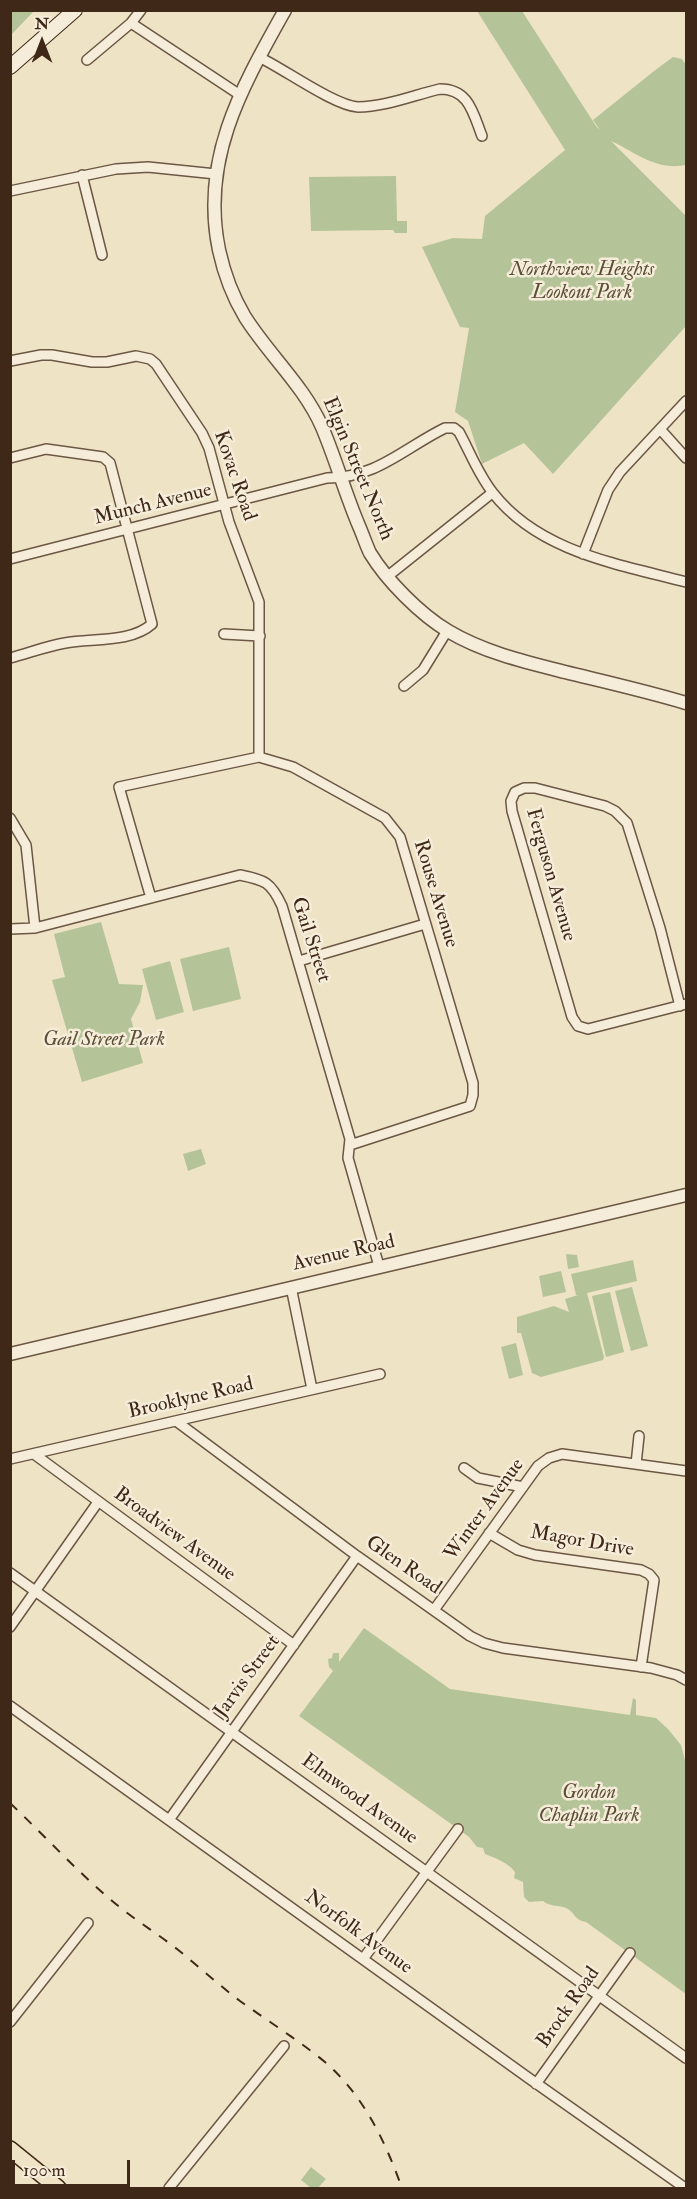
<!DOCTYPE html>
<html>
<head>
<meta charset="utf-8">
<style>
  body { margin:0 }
  #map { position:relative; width:697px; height:2199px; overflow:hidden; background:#efe3c6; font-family:"IM FELL Double Pica",serif }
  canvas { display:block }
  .frame { position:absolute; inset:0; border:12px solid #3f2817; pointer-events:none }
  .north { position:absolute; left:12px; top:12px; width:60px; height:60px; -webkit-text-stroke:4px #f5edda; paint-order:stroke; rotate:0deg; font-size:16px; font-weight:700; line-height:24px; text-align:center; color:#3f2817 }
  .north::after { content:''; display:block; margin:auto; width:21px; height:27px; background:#3f2817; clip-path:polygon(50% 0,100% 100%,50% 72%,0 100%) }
  .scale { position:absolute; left:12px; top:2160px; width:118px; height:27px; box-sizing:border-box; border:3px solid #3f2817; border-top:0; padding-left:8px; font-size:18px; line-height:21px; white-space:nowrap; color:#3f2817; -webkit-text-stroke:4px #f5edda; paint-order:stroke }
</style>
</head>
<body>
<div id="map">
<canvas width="697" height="2199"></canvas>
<div class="frame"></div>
<div class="north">N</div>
<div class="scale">100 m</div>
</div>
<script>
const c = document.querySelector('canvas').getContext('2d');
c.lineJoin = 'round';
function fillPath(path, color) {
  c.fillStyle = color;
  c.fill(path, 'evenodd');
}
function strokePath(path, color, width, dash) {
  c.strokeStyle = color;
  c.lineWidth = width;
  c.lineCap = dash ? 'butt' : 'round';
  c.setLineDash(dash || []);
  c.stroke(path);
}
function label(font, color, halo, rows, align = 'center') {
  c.font = font + ' "IM FELL Double Pica",serif';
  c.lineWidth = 5;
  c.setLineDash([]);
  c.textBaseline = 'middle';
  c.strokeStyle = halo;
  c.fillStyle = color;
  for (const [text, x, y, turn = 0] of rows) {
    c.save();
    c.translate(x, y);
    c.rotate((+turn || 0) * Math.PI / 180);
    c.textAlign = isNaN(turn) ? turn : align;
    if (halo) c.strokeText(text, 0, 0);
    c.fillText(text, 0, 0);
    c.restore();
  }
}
const green = new Path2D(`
  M11,10L34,11L11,35L10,11Z
  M477,11H522L596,126L600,130L593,120L654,71L673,57L682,59L686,65V165C656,171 635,152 611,141L686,216V326L553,474L524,443L482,464L468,421L455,412L469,328L460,327L422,247L453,238L482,239L485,216L565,150Z
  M396,176L397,221H407V233H395L393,230L311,231L309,177Z
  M101,922L119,984L143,985L140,1002L131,1019L143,1063L82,1082L52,980L65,977L54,934Z
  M229,947L241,999L193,1011L180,959Z
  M170,961L184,1012L156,1020L142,969Z
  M201,1149L206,1164L188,1171L183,1154Z
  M566,1254L577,1255L579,1267L568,1269Z
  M633,1260L637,1281L587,1293L604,1357L603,1360L541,1377L532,1373L521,1333H517V1317L554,1306L569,1312L565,1299L578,1295H576L571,1274Z
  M561,1271L566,1292L543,1297L539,1276Z
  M632,1287L648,1346L631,1351L615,1291Z
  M610,1292L624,1352L606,1357L592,1296Z
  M516,1343L523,1375L509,1379L501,1347Z
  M364,1628L450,1689L630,1715L633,1698L636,1700V1715L656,1718L668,1729L681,1745L686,1764V1994L586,1922C574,1920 574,1911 566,1908C558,1905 551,1907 543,1901L529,1902L524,1897L523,1882L514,1878L515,1872C507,1862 497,1859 485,1854L483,1848L477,1847L469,1837L447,1821L299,1716L333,1671L329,1667L328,1659L332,1658L333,1653H339V1662Z
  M311,2167L326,2179L318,2188H311L301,2180Z`);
const minor = new Path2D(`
  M131,23L240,95
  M259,57C284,69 335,106 358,107C385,107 414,95 440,89C469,89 473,113 482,136
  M87,60L131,23L141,10
  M82,175L102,255
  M10,191L116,169L148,167L216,174
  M10,361L41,355H52L92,362H107L136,356L150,359L156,364L202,433L209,448L229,522L259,602V757
  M660,429L686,458
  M10,458L46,449L103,457L110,463L152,624C131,643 92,638 65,643C47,646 29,653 10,658
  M583,554L608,490L620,472L686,401
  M10,559L327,478C377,478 404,448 445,428H454L459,432C470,452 478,474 493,493C539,552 618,564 686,582
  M388,576L492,493
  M224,634L260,636
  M404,686L423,670L447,631
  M10,818L26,845L35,928
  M151,898L119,787L259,757L293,767L385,818L400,837L473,1083V1095L470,1106L350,1145
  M10,929L35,928L240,875C265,880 271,882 282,906L350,1139L348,1158L379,1266
  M299,961L425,924
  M680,1006L660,928L627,823L615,811L605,806L535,788H524L515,792L511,801L512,811L572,1017L578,1026L588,1029L686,1004
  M291,1287L312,1389
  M176,1421L357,1556L470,1636L484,1643L503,1648L651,1668L677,1675L686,1680
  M34,1454L294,1645
  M10,1459L380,1374
  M636,1464L639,1436
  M464,1468L478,1478L523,1487
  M489,1533L518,1550L535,1555L641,1570L649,1574L654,1580L641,1667
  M10,1573L686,2058
  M434,1610L538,1466L549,1458L562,1454L686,1471
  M10,1627L98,1502
  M10,1706L530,2079L685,2188
  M169,1820L357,1556
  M363,1959L458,1829
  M10,2022L88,1923
  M536,2084L630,1953
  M169,2188L284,2046`);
const tertiary = new Path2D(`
  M285,10C242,87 200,159 219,250C224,273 233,297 245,317C269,355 304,386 322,427C336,460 345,493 359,526C363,535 366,545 370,553C387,581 420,614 448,631C483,652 525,662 565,672C606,682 646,691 686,703
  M10,1354L686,1195`);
const secondary = new Path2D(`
  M10,67L75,10`);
const primary = new Path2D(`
  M10,2149L58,2188`);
const rail = new Path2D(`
  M10,1803C47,1838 82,1877 122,1909C140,1923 159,1935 177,1949C198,1966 219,1985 240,2001C268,2021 298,2040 325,2062C364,2096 385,2141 402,2188`);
const parkNames = [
  ["Northview Heights",582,271],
  ["Lookout Park",582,294],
  ["Gail Street Park",104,1041],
  ["Gordon",589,1794],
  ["Chaplin Park",589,1817]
];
const streetNames = [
  ["Elgin Street North",357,469,67],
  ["Kovac Road",234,476,71],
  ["Munch Avenue",153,505,-14],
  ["Ferguson Avenue",550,875,74],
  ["Rouse Avenue",435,894,73],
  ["Gail Street",310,940,72],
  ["Avenue Road",344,1254,-13],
  ["Brooklyne Road",191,1399,-13],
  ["Winter Avenue",485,1510,-54],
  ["Broadview Avenue",174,1535,36],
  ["Magor Drive",582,1542,10],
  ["Glen Road",403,1566,35],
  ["Jarvis Street",248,1677,-54],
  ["Elmwood Avenue",359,1800,36],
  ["Norfolk Avenue",358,1933,36],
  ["Brock Road",569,2008,-55]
];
fillPath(green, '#b5c498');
strokePath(minor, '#6b5743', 12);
strokePath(tertiary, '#6b5743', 15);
strokePath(secondary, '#3f2817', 16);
strokePath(primary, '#3f2817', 18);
strokePath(minor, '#f5edda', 9);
strokePath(tertiary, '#f5edda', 12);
strokePath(secondary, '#f5edda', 14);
strokePath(primary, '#efe3c6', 15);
strokePath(rail, '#3f2817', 2, [10, 10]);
label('italic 20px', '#5c4f37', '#f5edda', parkNames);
label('20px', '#3f2817', '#f5edda', streetNames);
</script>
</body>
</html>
